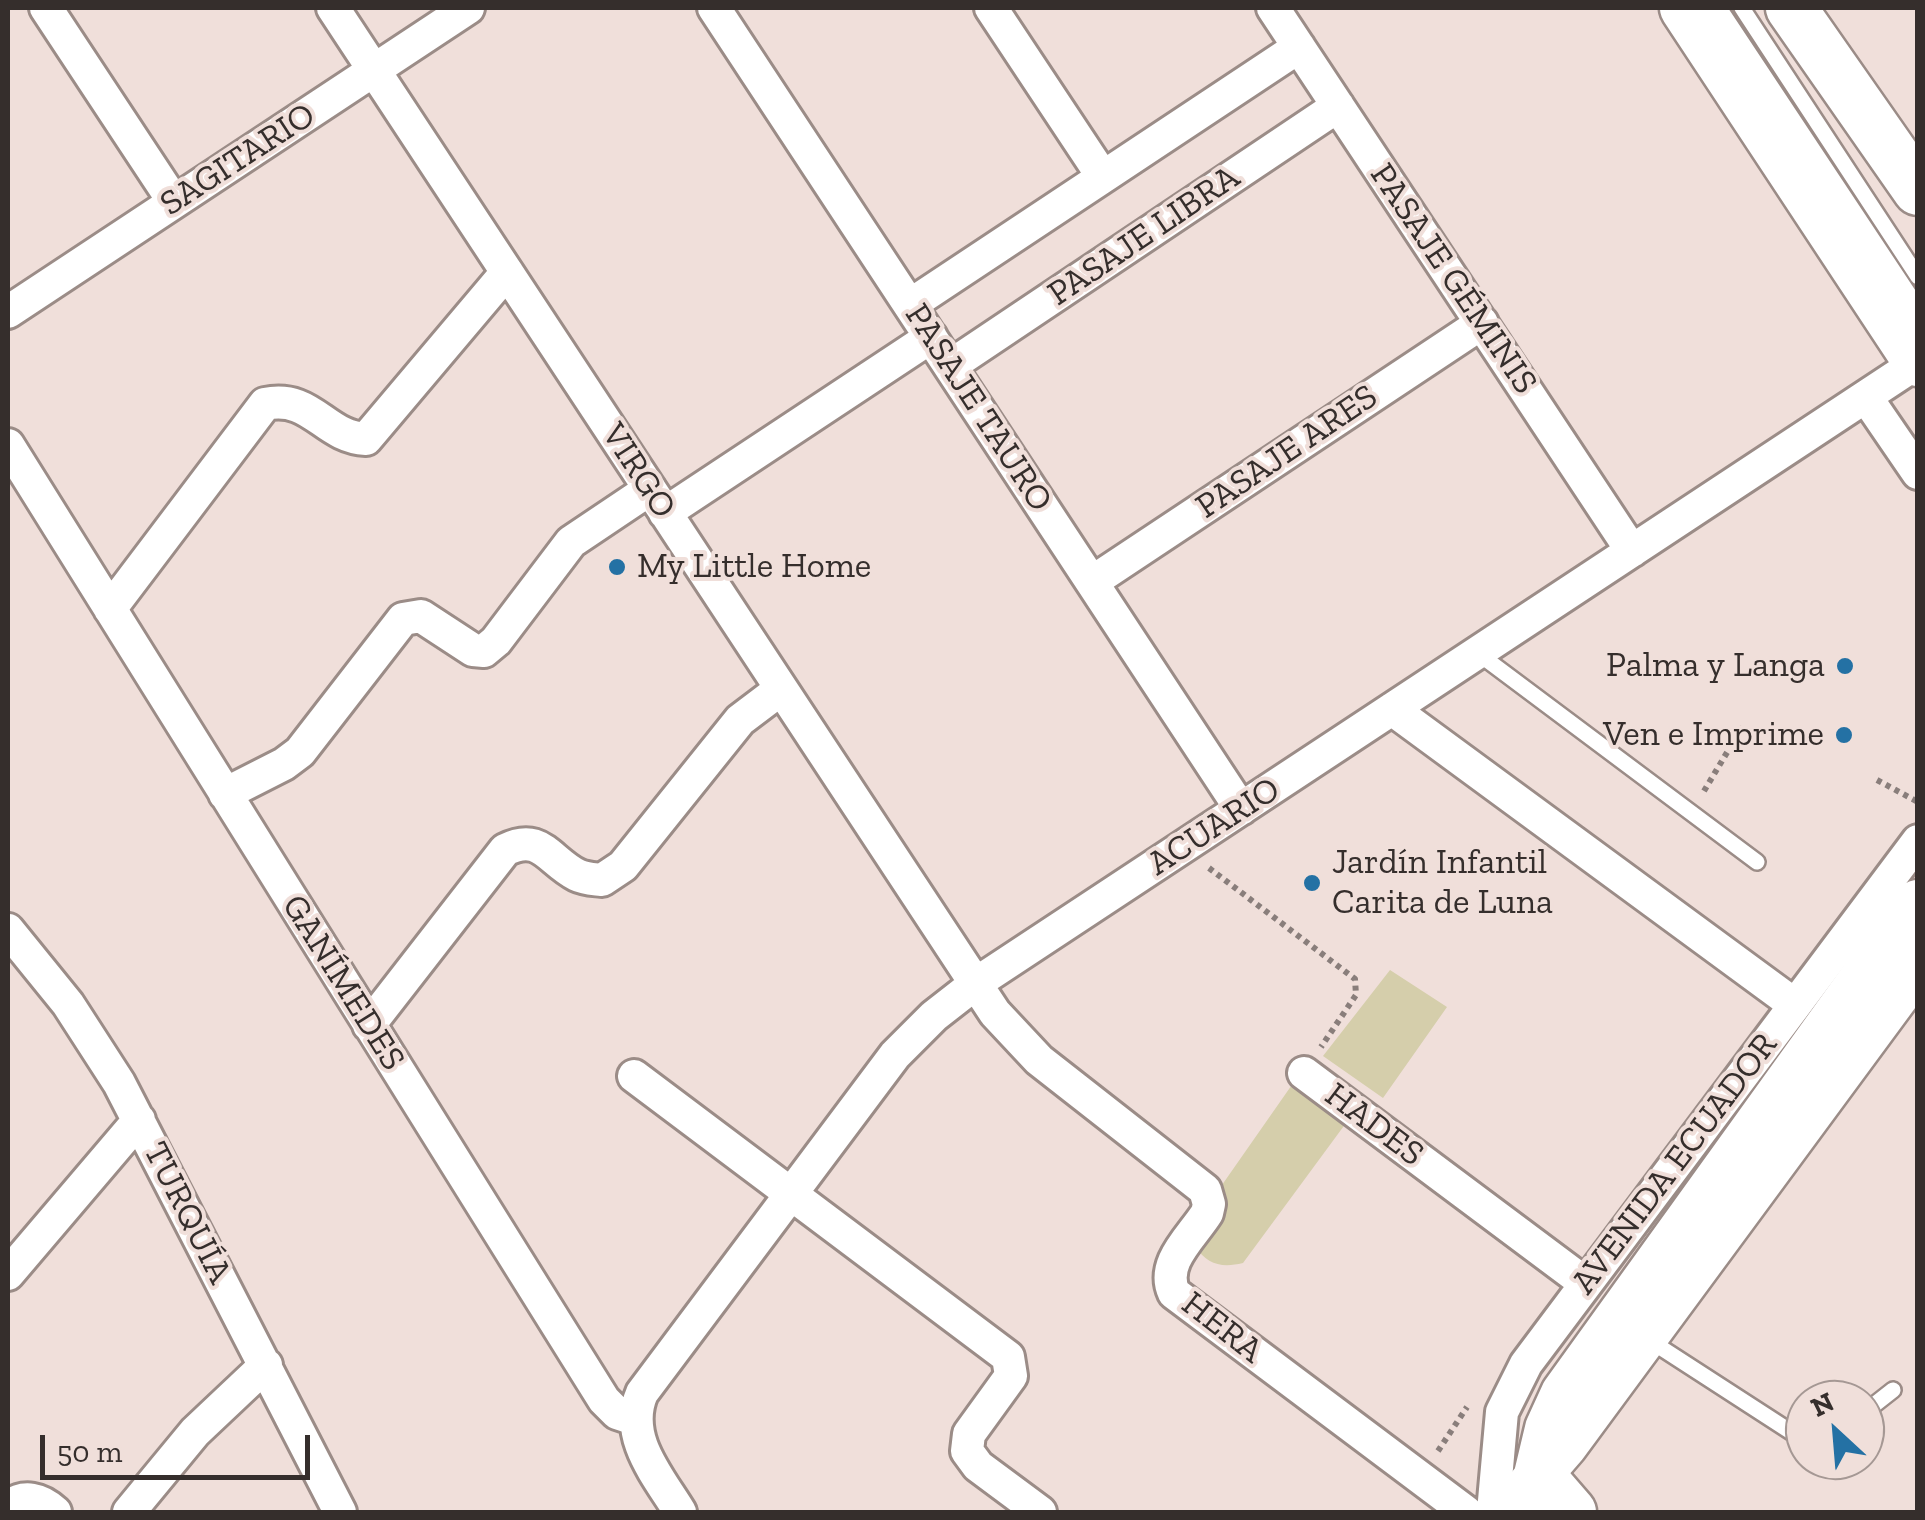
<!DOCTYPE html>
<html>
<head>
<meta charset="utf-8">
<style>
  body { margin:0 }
  #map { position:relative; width:1925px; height:1520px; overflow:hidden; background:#f0dfda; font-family:"Zilla Slab",serif }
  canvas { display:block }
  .frame { position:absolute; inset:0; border:10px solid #352e2c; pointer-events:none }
  .north { position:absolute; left:1785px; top:1380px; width:100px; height:100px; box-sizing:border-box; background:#f0dfda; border:2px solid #a59894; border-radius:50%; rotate:334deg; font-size:28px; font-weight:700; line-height:40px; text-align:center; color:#352e2c }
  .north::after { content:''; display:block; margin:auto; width:35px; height:45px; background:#2471a4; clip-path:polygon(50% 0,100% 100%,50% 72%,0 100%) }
  .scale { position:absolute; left:40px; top:1435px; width:270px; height:45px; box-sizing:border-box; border:5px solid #352e2c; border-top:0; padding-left:12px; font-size:30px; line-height:35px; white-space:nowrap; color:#352e2c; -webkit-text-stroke:8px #f0dfda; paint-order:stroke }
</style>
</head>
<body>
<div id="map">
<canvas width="1925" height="1520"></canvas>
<div class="frame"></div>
<div class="north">N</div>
<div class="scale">50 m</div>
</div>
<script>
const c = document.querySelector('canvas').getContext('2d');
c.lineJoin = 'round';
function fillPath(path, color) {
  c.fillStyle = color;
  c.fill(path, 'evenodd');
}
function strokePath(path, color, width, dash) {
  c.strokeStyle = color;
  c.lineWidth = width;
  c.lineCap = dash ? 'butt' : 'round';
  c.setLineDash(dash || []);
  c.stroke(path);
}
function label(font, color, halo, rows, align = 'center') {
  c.font = font + ' "Zilla Slab",serif';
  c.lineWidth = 8;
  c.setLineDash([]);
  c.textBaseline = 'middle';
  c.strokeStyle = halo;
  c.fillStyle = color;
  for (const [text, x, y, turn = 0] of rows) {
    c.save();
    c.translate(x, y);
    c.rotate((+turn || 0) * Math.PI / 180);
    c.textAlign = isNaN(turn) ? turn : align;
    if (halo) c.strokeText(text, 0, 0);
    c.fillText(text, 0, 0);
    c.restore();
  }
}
const green = new Path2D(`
  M1390,970L1447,1007L1383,1098L1323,1056Z
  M1296,1079L1349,1119L1243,1263C1222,1268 1207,1265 1195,1246L1201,1215Z`);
const path = new Path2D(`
  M1877,780L1918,802
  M1704,791L1744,724
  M1209,868L1355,979L1356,995L1321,1047
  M1438,1451L1467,1407`);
const service = new Path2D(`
  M1719,8L1918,308
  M1742,8L1918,277
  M1479,654L1757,862
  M1649,1340L1805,1441
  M1865,1412L1893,1390`);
const minor = new Path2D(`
  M46,8L174,202
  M333,8L995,1013L1039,1060L1205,1190L1209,1204L1207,1213C1192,1237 1160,1263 1174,1293L1466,1512
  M714,8L1241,809
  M991,8L1103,177
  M1273,8L1632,551
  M910,305L1299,47
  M8,312L468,8
  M950,366L1338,106
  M1866,397L1918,473
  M8,445L604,1400L617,1413L635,1419
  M665,513L931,337
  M1092,582L1482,323
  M110,609L265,404C312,394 324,437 366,439L507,272
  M1392,709L1795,1005
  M225,794L284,764L300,752L403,619L421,616L473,650L484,651L496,641L571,542L650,489
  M8,930L68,1004L119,1083L340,1512
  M369,1025L505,850C541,832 548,860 577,875C585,879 594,879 602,880L623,866L740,720L781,689
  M1304,1073L1585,1283
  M634,1076L1008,1357L1011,1376L969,1434L967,1451L978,1466L1040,1512
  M8,1274L139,1120
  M8,1507C24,1494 41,1499 55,1512
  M129,1512L195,1432L266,1365
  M680,1512C658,1476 623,1437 642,1393L895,1055L934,1016L975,984L1918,362
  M1493,1512L1502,1412L1526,1364L1918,841`);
const secondary = new Path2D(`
  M1507,1512L1565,1445L1918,966`);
const primary = new Path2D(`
  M1685,8L1918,361
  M1791,8L1918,190
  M1571,1512L1539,1475L1550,1429L1566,1394L1918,905`);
const markers = [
  [617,567,10,"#2471a4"],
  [1845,666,10,"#2471a4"],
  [1844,735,10,"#2471a4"],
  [1312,883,10,"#2471a4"]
];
const streetNames = [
  ["SAGITARIO",238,160,-33],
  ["PASAJE LIBRA",1144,236,-34],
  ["PASAJE GÉMINIS",1453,279,56],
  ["PASAJE TAURO",978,408,57],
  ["PASAJE ARES",1287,452,-34],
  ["VIRGO",638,471,57],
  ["ACUARIO",1214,827,-33],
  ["GANÍMEDES",343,983,58],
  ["HADES",1374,1125,37],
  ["AVENIDA ECUADOR",1675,1164,-53],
  ["TURQUÍA",187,1213,63],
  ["HERA",1222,1328,38]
];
const poiNames = [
  ["My Little Home",637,567],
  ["Palma y Langa",1825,666,"right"],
  ["Ven e Imprime",1824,735,"right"],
  ["Jardín Infantil",1332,863],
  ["Carita de Luna",1332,903]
];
fillPath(green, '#d5ceab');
strokePath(service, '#9b8c87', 20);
strokePath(minor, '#9b8c87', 38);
strokePath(secondary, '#9b8c87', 50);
strokePath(primary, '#9b8c87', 55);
strokePath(path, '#897e7b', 6, [5, 5]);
strokePath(service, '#fff', 15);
strokePath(minor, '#fff', 32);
strokePath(secondary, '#fff', 45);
strokePath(primary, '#fff', 50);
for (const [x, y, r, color] of markers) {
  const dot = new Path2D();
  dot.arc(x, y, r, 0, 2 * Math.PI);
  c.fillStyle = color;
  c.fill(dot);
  strokePath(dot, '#f0dfda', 4);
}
label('35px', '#352e2c', '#f0dfda', streetNames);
label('35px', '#352e2c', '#f0dfda', poiNames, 'left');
</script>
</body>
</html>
